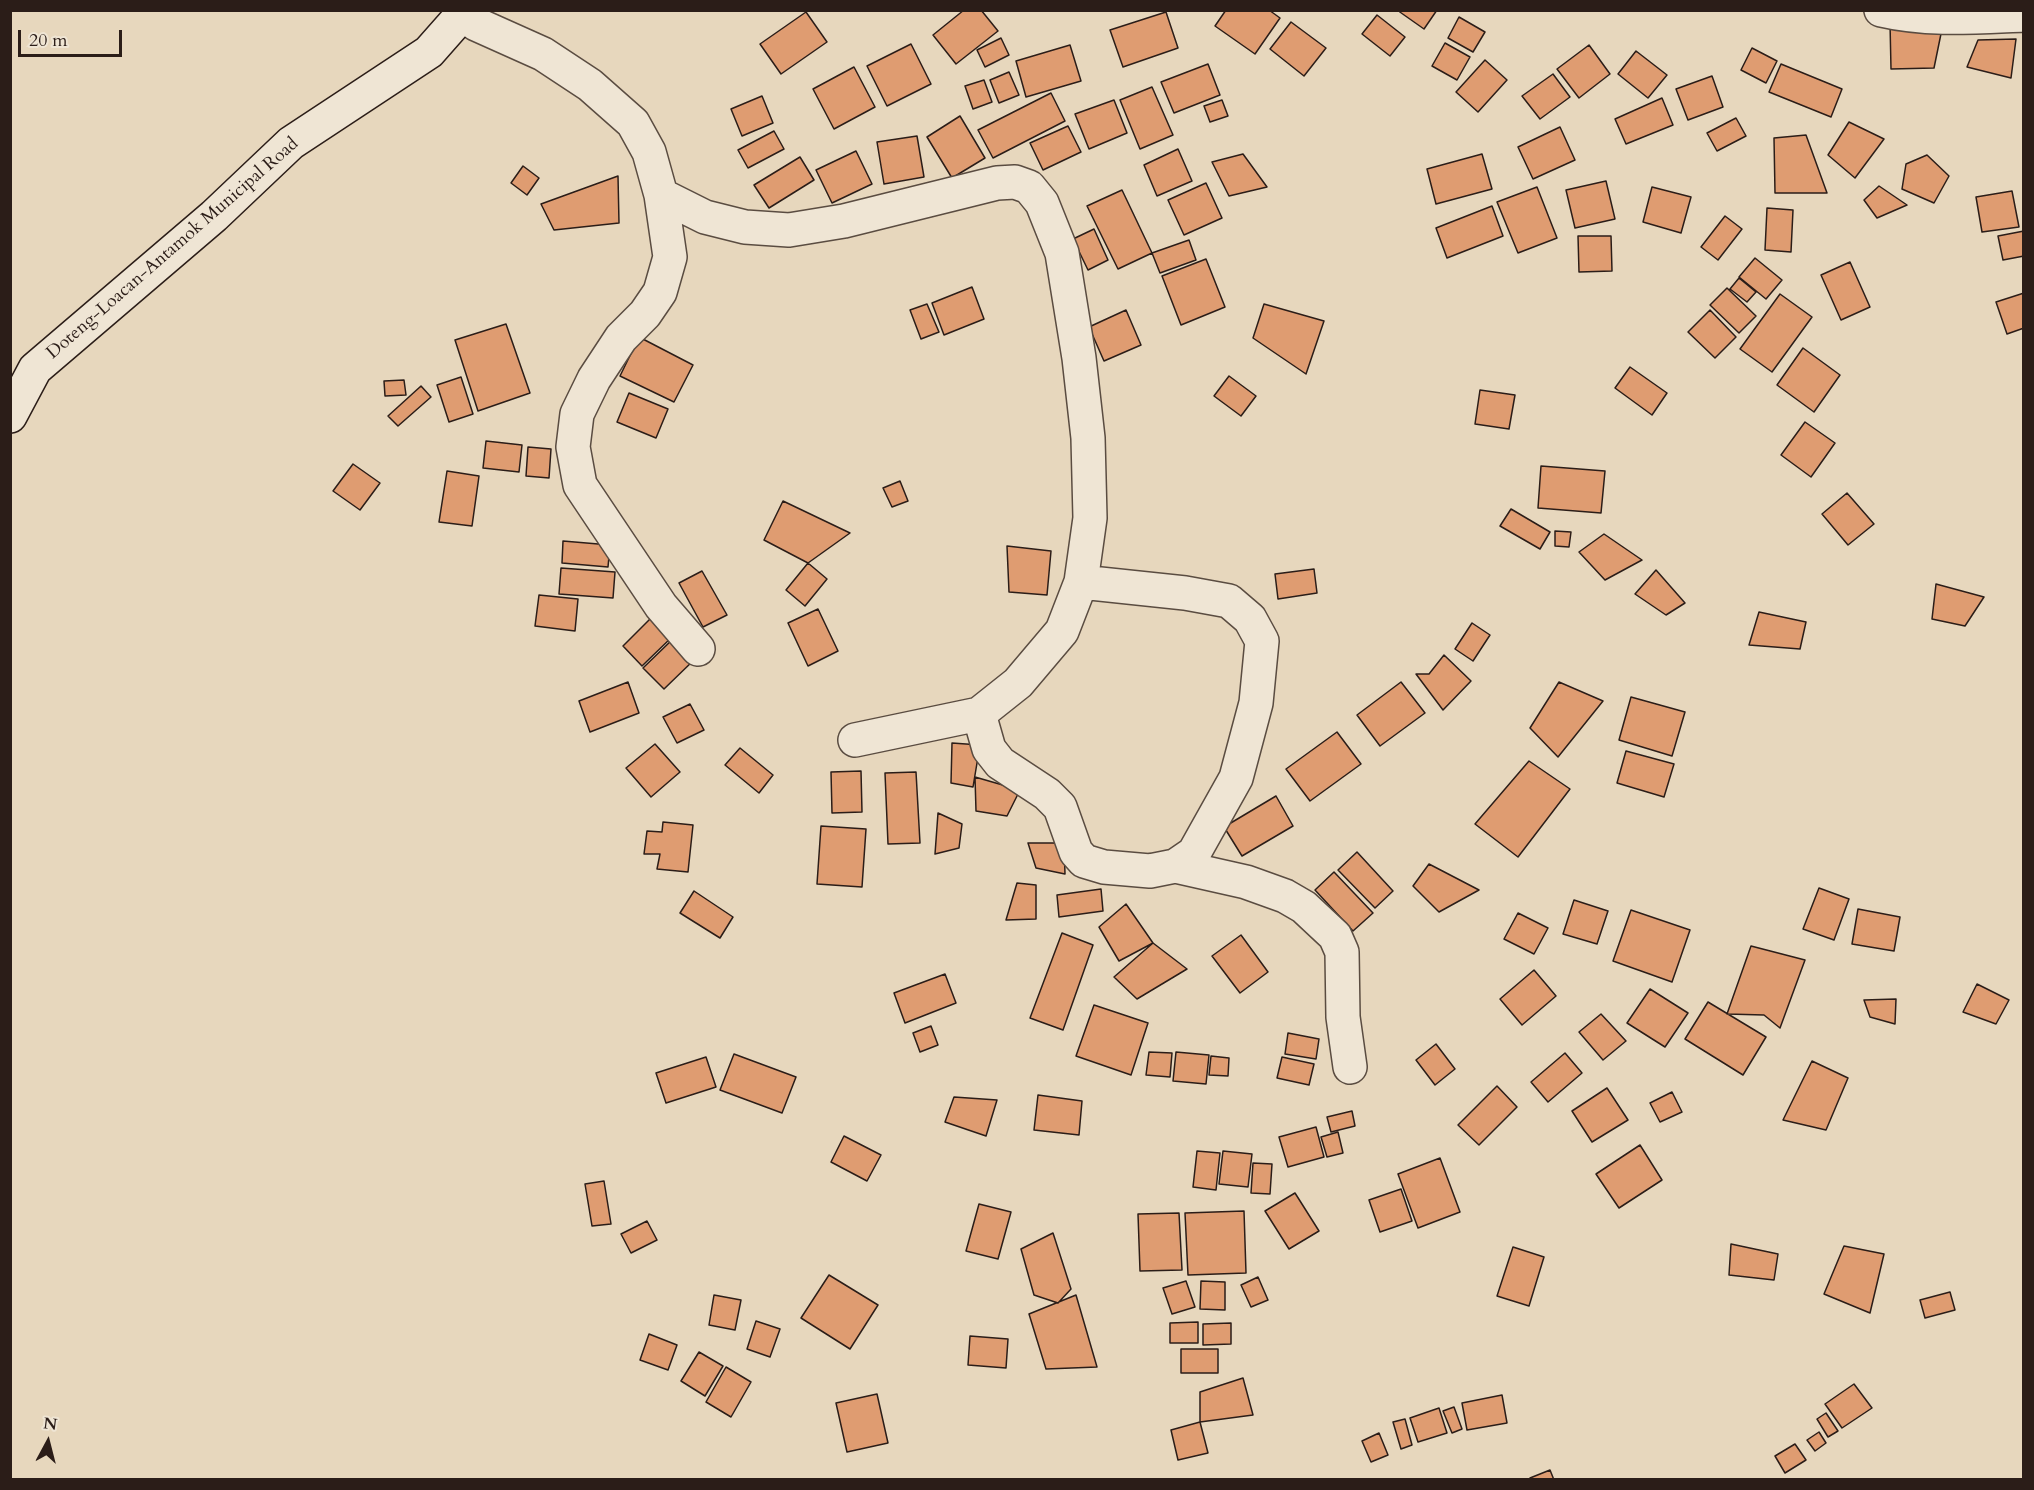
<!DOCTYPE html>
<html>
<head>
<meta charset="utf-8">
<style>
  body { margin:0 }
  #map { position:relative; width:2034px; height:1490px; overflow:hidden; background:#e7d7bd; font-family:Cardo,serif }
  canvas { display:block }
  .frame { position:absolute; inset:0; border:12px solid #2b1d18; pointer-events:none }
  .north { position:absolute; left:18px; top:1412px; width:60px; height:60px; -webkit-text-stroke:4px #efe5d4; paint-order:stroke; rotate:7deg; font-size:16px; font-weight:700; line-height:24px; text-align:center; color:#2b1d18 }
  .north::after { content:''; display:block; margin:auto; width:21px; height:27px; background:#2b1d18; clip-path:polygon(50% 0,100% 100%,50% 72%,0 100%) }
  .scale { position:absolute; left:18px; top:30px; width:104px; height:27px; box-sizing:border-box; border:3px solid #2b1d18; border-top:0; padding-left:8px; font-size:18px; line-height:21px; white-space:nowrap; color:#2b1d18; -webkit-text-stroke:4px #efe5d4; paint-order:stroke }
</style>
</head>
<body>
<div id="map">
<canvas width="2034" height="1490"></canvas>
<div class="frame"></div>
<div class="north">N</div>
<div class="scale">20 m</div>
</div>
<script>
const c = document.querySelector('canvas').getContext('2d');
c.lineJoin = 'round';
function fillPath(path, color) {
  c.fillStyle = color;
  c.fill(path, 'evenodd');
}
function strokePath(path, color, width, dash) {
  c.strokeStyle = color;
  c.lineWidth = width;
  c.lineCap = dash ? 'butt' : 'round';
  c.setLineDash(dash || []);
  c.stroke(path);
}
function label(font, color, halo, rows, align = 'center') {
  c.font = font + ' Cardo,serif';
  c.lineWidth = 6;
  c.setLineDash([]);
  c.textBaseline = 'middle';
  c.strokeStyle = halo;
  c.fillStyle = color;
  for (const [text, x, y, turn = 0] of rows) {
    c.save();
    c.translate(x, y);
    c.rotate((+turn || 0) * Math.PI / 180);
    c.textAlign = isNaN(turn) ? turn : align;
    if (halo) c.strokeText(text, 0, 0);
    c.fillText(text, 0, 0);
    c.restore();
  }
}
const building = new Path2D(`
  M964,10H981L998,31L956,64L933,35Z
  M1226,10H1269L1280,18L1255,54L1215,26Z
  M1397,10H1437L1424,29Z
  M806,12L827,42L781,74L760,44Z
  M1166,12L1178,48L1123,67L1110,30Z
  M1377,15L1405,37L1390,56L1362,34Z
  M1459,17L1485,32L1473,52L1448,38Z
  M1291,22L1326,48L1304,76L1270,49Z
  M1890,23L1943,24L1934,68L1891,69Z
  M1001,38L1009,55L985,67L977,50Z
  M2016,39L2011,78L1967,67L1978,40Z
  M1445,43L1470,57L1457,80L1432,66Z
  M911,44L931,84L887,106L867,66Z
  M1070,45L1081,81L1026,97L1016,61Z
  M1589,45L1610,74L1579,98L1557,69Z
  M1752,48L1777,61L1766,83L1741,70Z
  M1636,51L1667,75L1648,98L1618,74Z
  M1485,60L1507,80L1478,112L1456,92Z
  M1208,64L1220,95L1174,113L1161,82Z
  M1781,64L1842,89L1831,117L1769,92Z
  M854,67L875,107L834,129L813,89Z
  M1009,72L1019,95L999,103L990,80Z
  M1553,74L1570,97L1540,119L1522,96Z
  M1712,76L1723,107L1688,120L1676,89Z
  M984,80L992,102L973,109L965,86Z
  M1152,87L1173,135L1140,149L1120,100Z
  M1051,93L1065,121L993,158L978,130Z
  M762,96L773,123L742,136L731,109Z
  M1662,98L1673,125L1626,144L1615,119Z
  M1114,100L1127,133L1089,149L1075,114Z
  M1222,100L1228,116L1210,122L1204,106Z
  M960,116L985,158L952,178L927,137Z
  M1736,118L1746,136L1717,151L1707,133Z
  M1849,122L1884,139L1855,178L1828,155Z
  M1068,126L1081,152L1043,170L1030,143Z
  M1560,127L1575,160L1533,179L1518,147Z
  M774,131L784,149L748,168L738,150Z
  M1806,135L1827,193H1775L1774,138Z
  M917,136L924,177L884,184L877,142Z
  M1178,149L1192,181L1157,196L1144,165Z
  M856,151L872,184L832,203L816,170Z
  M1243,154L1267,187L1229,196L1212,162Z
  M1482,154L1492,189L1436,204L1427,169Z
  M1927,155L1949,176L1934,203L1902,189L1906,164Z
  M800,157L814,180L769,208L754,185Z
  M523,166L539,178L527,195L511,183Z
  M618,176L619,223L554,230L541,204Z
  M1606,181L1615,219L1575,228L1566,190Z
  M1206,183L1222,218L1184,235L1168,200Z
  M1879,186L1907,205L1877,218L1864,200Z
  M1537,187L1557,238L1518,253L1497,202Z
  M1652,187L1691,197L1681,233L1643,222Z
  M1122,190L1152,253L1118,269L1087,206Z
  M2012,191L2019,227L1982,232L1976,197Z
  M1492,206L1503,236L1447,258L1436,228Z
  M1767,208L1793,210L1791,252L1765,250Z
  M1725,216L1742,229L1718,260L1701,247Z
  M1094,229L1108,260L1088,270L1073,239Z
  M2024,231V256L2003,260L1998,236Z
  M1578,236H1611L1612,271L1579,272Z
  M1189,240L1196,260L1160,273L1152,253Z
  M1755,258L1782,280L1766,299L1739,277Z
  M1206,259L1225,307L1181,325L1162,276Z
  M1850,262L1870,307L1841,320L1821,275Z
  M1739,278L1756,292L1747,302L1730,289Z
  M972,287L984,319L944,335L932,303Z
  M1727,288L1756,316L1739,333L1710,305Z
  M2024,293V328L2007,334L1996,302Z
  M1780,294L1812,317L1772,372L1740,349Z
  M927,304L939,332L921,339L910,310Z
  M1264,304L1324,321L1306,374L1253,338Z
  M1126,310L1141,345L1104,361L1089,327Z
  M1710,310L1736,337L1715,358L1688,332Z
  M506,324L530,393L478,411L455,340Z
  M639,337L693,365L674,402L620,376Z
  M1803,348L1840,375L1814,412L1777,385Z
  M1630,367L1667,393L1652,415L1615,388Z
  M1229,376L1256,396L1241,416L1214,396Z
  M461,377L473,414L449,422L437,385Z
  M404,380L406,395L385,396L384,381Z
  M421,386L431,397L398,426L388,416Z
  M1480,390L1515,395L1509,429L1475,424Z
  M629,393L668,409L656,438L617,422Z
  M1805,422L1835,443L1811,477L1781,455Z
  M486,441L522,445L519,472L483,468Z
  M528,447L551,449L549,478L526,476Z
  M353,464L380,483L360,510L333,491Z
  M1541,466L1605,471L1601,513L1538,508Z
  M447,471L479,476L472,526L439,522Z
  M900,481L908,501L892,507L883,488Z
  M1847,493L1874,524L1848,545L1822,514Z
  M783,501L850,533L808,563L764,540Z
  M1511,509L1550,532L1540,549L1500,526Z
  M1555,531L1571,532L1569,547L1555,546Z
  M1604,534L1642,560L1605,580L1579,552Z
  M563,541L610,545L608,567L562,563Z
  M1007,546L1051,551L1047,595L1009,592Z
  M808,563L827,579L805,606L786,590Z
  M561,568L615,572L613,598L559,594Z
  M1314,569L1317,593L1278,599L1275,574Z
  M1656,570L1685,603L1666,615L1635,594Z
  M702,571L727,615L703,627L679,583Z
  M1936,584L1984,597L1965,626L1932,619Z
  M539,595L578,599L575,631L535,626Z
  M818,609L838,651L808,666L788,623Z
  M1759,612L1806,622L1800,649L1749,645Z
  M653,616L673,636L642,666L623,646Z
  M1472,623L1490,635L1473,661L1455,649Z
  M675,637L696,658L664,689L643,668Z
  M1444,655L1471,681L1443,710L1416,674H1429Z
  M628,682L639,713L590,732L579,701Z
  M1401,682L1425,713L1380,746L1357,715Z
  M1559,682L1603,701L1558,757L1530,728Z
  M1631,697L1685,712L1672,756L1619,740Z
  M690,704L704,730L677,743L663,717Z
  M1337,732L1361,764L1310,801L1286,769Z
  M952,743L980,745L973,787L951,783Z
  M655,744L680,772L651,797L626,768Z
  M740,748L773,775L759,793L725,765Z
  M1626,751L1674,764L1664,797L1617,783Z
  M1529,761L1570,789L1518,857L1475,824Z
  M861,771L862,812L832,813L831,772Z
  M916,772L920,843L888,844L885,773Z
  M975,777L1020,790L1007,816L976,811Z
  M1276,796L1293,826L1242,856L1224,827Z
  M938,813L962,824L959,848L935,854Z
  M663,822L693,825L688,872L657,869L660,854H644L647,831L662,832Z
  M821,826L866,829L862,887L817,884Z
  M1028,843H1064L1065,874L1036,868Z
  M1357,852L1393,891L1375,908L1338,870Z
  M1429,864L1479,890L1439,912L1413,886Z
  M1334,872L1373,913L1353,931L1315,890Z
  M1017,883L1036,885V919L1006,920Z
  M1819,888L1849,899L1834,940L1803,929Z
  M1101,889L1103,911L1059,917L1057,895Z
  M694,891L733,917L720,938L680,913Z
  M1574,900L1608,911L1597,944L1563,934Z
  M1126,904L1153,943L1119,961L1099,927Z
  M1858,909L1900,917L1894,951L1852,944Z
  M1631,910L1690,930L1672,982L1613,961Z
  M1518,913L1548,928L1534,954L1504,939Z
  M1062,933L1093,945L1063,1030L1030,1018Z
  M1241,935L1268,972L1240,993L1212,956Z
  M1153,943L1187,969L1137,999L1114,977Z
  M1751,946L1805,960L1780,1028L1764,1015L1727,1014Z
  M1534,970L1556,996L1522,1025L1500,999Z
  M945,974L956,1003L905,1023L894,993Z
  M1977,984L2009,1000L1996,1024L1963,1012Z
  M1650,989L1688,1013L1665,1047L1627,1023Z
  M1896,999L1895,1024L1870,1017L1864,1000Z
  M1708,1002L1766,1037L1743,1075L1685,1039Z
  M1094,1005L1148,1023L1131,1075L1076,1056Z
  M1601,1014L1626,1041L1603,1060L1579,1032Z
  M931,1026L938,1045L920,1052L913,1033Z
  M1288,1033L1319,1039L1316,1059L1285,1054Z
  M1436,1044L1455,1069L1435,1085L1416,1060Z
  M1149,1052L1172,1053L1170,1077L1146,1075Z
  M1176,1052L1209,1055L1206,1084L1173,1081Z
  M1565,1053L1582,1073L1548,1102L1531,1082Z
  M734,1054L796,1077L782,1113L720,1090Z
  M1211,1056L1229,1058L1228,1076L1209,1075Z
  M706,1057L716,1087L666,1103L656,1073Z
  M1282,1057L1314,1064L1309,1085L1277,1078Z
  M1812,1061L1848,1078L1826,1130L1783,1120Z
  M1497,1086L1517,1107L1479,1145L1458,1125Z
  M1607,1088L1628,1120L1592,1142L1572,1111Z
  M1672,1092L1682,1112L1660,1122L1650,1103Z
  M1038,1095L1082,1101L1079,1135L1034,1130Z
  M954,1097L997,1100L986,1136L945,1122Z
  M1352,1111L1355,1126L1331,1132L1327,1117Z
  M1316,1127L1324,1157L1288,1167L1279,1137Z
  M1338,1132L1343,1153L1327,1157L1321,1137Z
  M844,1136L881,1155L867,1181L831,1162Z
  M1640,1145L1662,1180L1619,1208L1596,1174Z
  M1197,1151L1220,1153L1216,1190L1193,1187Z
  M1223,1151L1252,1154L1248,1187L1219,1184Z
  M1440,1158L1460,1212L1418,1228L1398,1174Z
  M1253,1163L1272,1164L1270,1194L1251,1193Z
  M604,1181L611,1224L592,1226L585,1184Z
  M1401,1189L1412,1221L1380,1232L1369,1200Z
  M1295,1193L1319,1231L1289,1249L1265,1211Z
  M979,1204L1011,1212L998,1259L966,1251Z
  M1244,1211L1246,1273L1188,1275L1185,1213Z
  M1179,1213L1182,1270L1140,1271L1138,1214Z
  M647,1221L657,1240L631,1253L621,1234Z
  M1053,1233L1071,1289L1058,1303L1034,1295L1021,1249Z
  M1731,1244L1778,1254L1774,1280L1729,1275Z
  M1844,1246L1884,1254L1870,1313L1824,1294Z
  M1513,1247L1544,1257L1529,1306L1497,1296Z
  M829,1275L878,1305L850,1349L801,1318Z
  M1258,1277L1268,1300L1251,1307L1241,1285Z
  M1186,1281L1195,1307L1172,1314L1163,1288Z
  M1201,1281L1225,1282V1310L1200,1309Z
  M1950,1292L1955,1310L1925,1318L1920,1300Z
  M714,1295L741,1300L735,1330L709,1325Z
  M1076,1295L1097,1367L1046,1369L1029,1314Z
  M756,1321L780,1329L770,1357L747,1349Z
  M1198,1322V1343H1170V1323Z
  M1231,1323V1344L1203,1345V1324Z
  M649,1334L677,1345L668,1370L640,1360Z
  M970,1336L1008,1339L1006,1368L968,1365Z
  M1181,1349H1218V1373H1181Z
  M699,1352L723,1366L705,1396L681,1381Z
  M726,1367L751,1382L731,1417L706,1402Z
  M1243,1378L1253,1415L1200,1422V1392Z
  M1854,1384L1872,1408L1842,1428L1825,1404Z
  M877,1394L888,1443L847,1452L836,1403Z
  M1502,1395L1507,1423L1467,1430L1462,1403Z
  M1454,1407L1462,1429L1452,1433L1443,1411Z
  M1439,1408L1447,1433L1418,1442L1410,1418Z
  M1826,1413L1838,1431L1828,1437L1817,1419Z
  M1405,1419L1412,1445L1401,1449L1393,1422Z
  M1200,1422L1208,1453L1178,1460L1171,1430Z
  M1819,1432L1826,1443L1815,1451L1807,1440Z
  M1379,1433L1388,1455L1371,1462L1362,1441Z
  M1795,1444L1806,1460L1785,1473L1775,1456Z
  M1550,1470L1554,1480H1530V1478Z`);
const street = new Path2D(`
  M1881,10C1928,21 1975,17 2024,15
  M464,14L476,24L543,54L590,85L633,123L649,152L661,195L670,257L660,292L645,314L621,338L594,379L577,414L573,447L580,485L661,606L698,649
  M661,195L705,217L745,227L789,230L844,221L997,183L1015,182L1029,187L1042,203L1062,253L1079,358L1088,438L1090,518L1081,582L1062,631L1018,683L979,714L855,740
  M979,714L989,749L1000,763L1047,794L1060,807L1076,852L1084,861L1104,867L1150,871L1175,866L1194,853L1236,778L1256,703L1262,641L1250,619L1229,601L1185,593L1081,582
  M1175,866L1246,882L1285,896L1304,907L1335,936L1342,952L1343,1017L1350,1067`);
const secondary = new Path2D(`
  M10,416L35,369L214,216L291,143L429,52L466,10`);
const streetNames = [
  ["Doteng-Loacan-Antamok Municipal Road",173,249,-41]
];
fillPath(building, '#df9c71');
strokePath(building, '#2b1d18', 1.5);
strokePath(street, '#5a4c41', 36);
strokePath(secondary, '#2b1d18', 36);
strokePath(street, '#efe5d4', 33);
strokePath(secondary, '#efe5d4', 33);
label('18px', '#2b1d18', '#efe5d4', streetNames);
</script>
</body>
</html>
